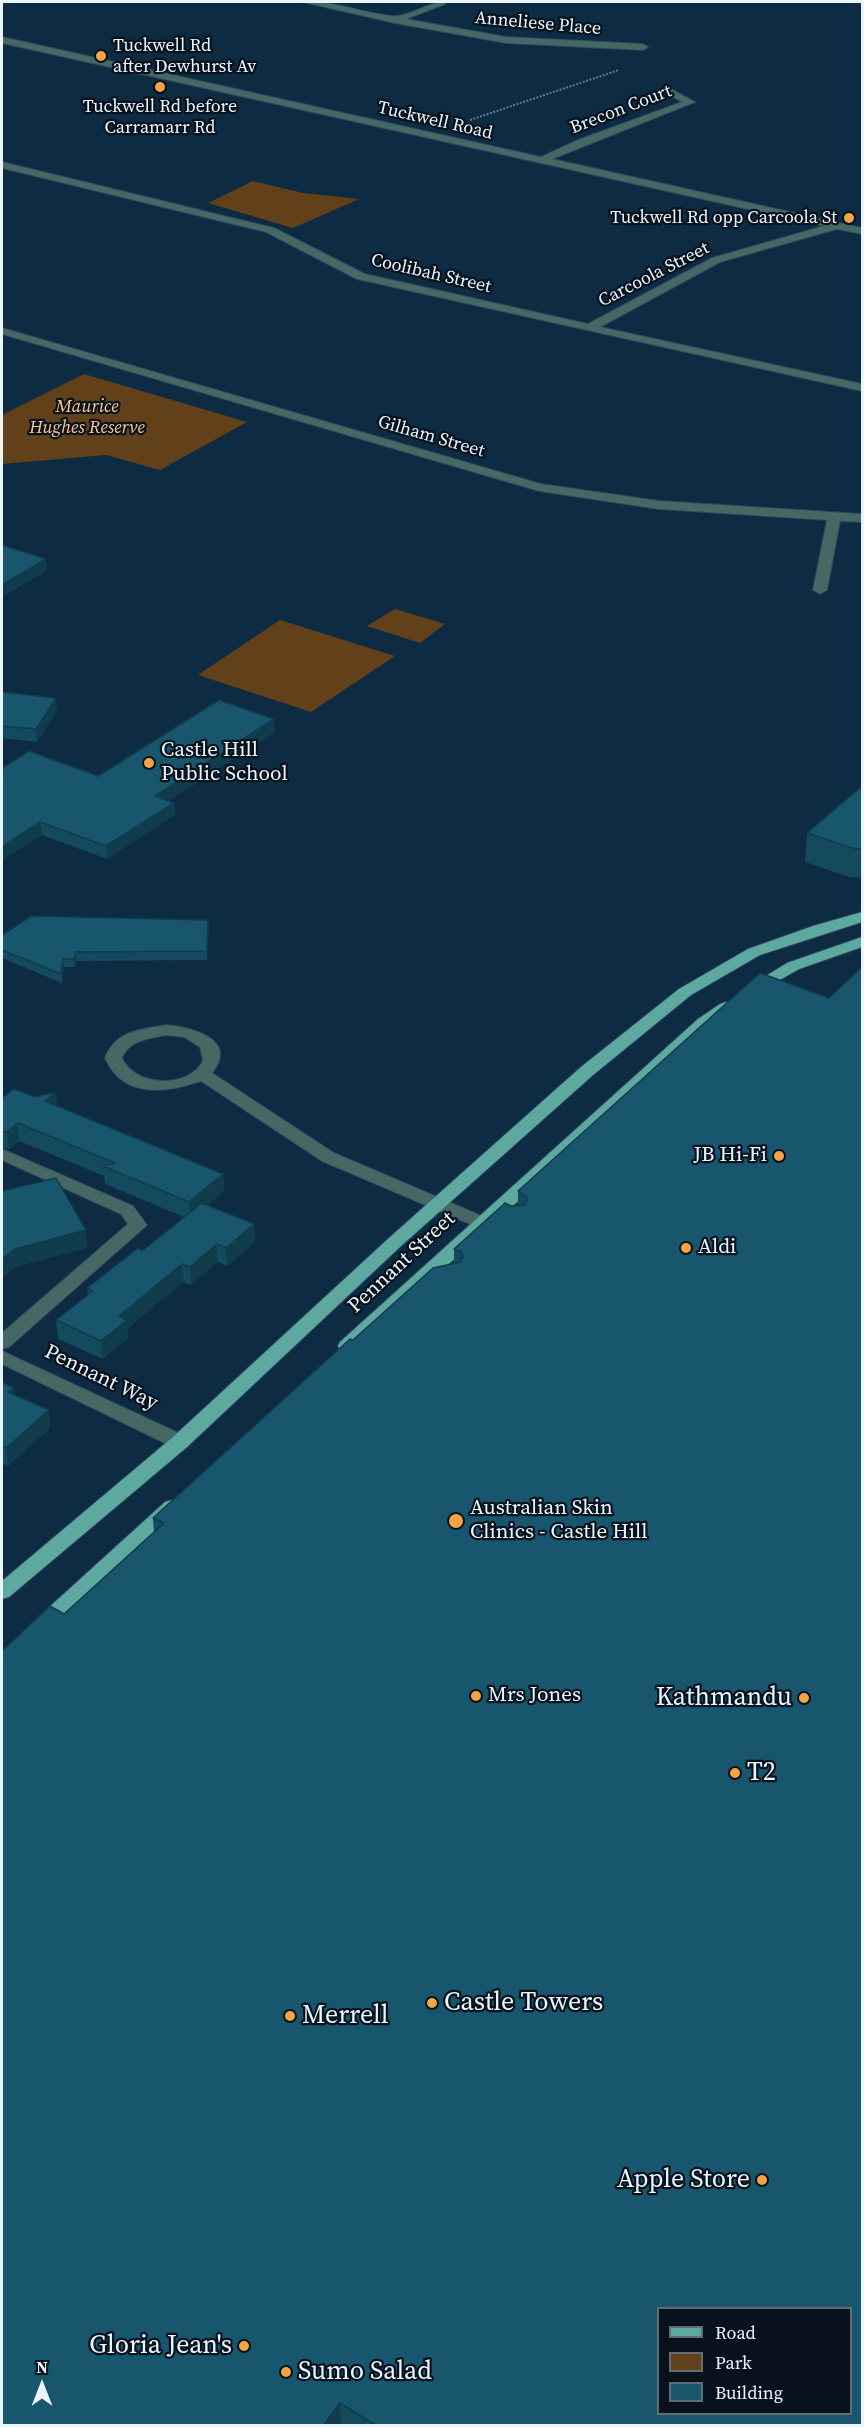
<!DOCTYPE html>
<html>
<head>
<meta charset="utf-8">
<style>
  body { margin:0 }
  #map { position:relative; width:864px; height:2427px; overflow:hidden; background:#0d2b42; font-family:"Source Serif 4",serif }
  canvas { display:block }
  .frame { position:absolute; inset:0; border:3px solid #ebf5fe; pointer-events:none }
  .legend { position:absolute; left:657px; top:2307px; width:195px; height:108px; box-sizing:border-box; background:#07121d; border:2px solid #626d77; margin:0; padding:8px 10px; list-style:none; font-size:18px; color:#ebf5fe }
  .legend li { display:flex; align-items:center; gap:12px; height:30px }
  .legend b { width:30px; border:2px solid #626d77 }
  .north { position:absolute; left:12px; top:2355px; width:60px; height:60px; -webkit-text-stroke:4px #07121d; paint-order:stroke; rotate:0deg; font-size:16px; font-weight:700; line-height:24px; text-align:center; color:#ebf5fe }
  .north::after { content:''; display:block; margin:auto; width:21px; height:27px; background:#ebf5fe; clip-path:polygon(50% 0,100% 100%,50% 72%,0 100%) }
</style>
</head>
<body>
<div id="map">
<canvas width="864" height="2427"></canvas>
<div class="frame"></div>
<ul class="legend">
<li><b style="height:8px;background:#5da89f"></b>Road</li>
<li><b style="height:16px;background:#624019"></b>Park</li>
<li><b style="height:16px;background:#17566d"></b>Building</li>
</ul>
<div class="north">N</div>
</div>
<script>
const c = document.querySelector('canvas').getContext('2d');
c.lineJoin = 'round';
function fillPath(path, color) {
  c.fillStyle = color;
  c.fill(path, 'evenodd');
}
function strokePath(path, color, width, dash) {
  c.strokeStyle = color;
  c.lineWidth = width;
  c.lineCap = dash ? 'butt' : 'round';
  c.setLineDash(dash || []);
  c.stroke(path);
}
function label(font, color, halo, rows, align = 'center') {
  c.font = font + ' "Source Serif 4",serif';
  c.lineWidth = 4.5;
  c.setLineDash([]);
  c.textBaseline = 'middle';
  c.strokeStyle = halo;
  c.fillStyle = color;
  for (const [text, x, y, turn = 0] of rows) {
    c.save();
    c.translate(x, y);
    c.rotate((+turn || 0) * Math.PI / 180);
    c.textAlign = isNaN(turn) ? turn : align;
    if (halo) c.strokeText(text, 0, 0);
    c.fillText(text, 0, 0);
    c.restore();
  }
}
const green = new Path2D(`
  M253,181L303,193L359,199L293,228L208,203Z
  M84,374L247,422L160,470L106,455L2,464V415Z
  M395,609L445,624L420,643L367,626Z
  M280,620L395,656L311,712L198,675Z`);
const path = new Path2D(`
  M470,120L619,70`);
const minor = new Path2D(`
  M303,2C332,0 362,13 392,16C407,18 427,2 446,2L445,4L406,19L506,37L643,44L648,47L643,50L506,43L395,23Z
  M2,37L541,157L578,140L682,102L661,90L669,88L695,102L552,159L862,228V234L837,229L720,262L600,327L862,384V391L357,279L266,232L2,168V162L274,228L365,274L588,324L712,258L824,226L2,43Z
  M2,328L541,484L659,501L862,514V522L840,521L827,590L820,594L813,590L827,520L659,509L539,491L2,334Z
  M166,1025C190,1027 240,1039 212,1073L334,1153L503,1225L506,1229L503,1233H491L322,1161L201,1081C166,1093 123,1099 105,1058C116,1030 140,1030 166,1025ZM166,1035L184,1037L200,1047L203,1061C188,1089 135,1087 122,1058C129,1040 148,1039 166,1035Z
  M2,1149L133,1206L147,1225L9,1347L2,1349V1333L128,1224L121,1214L2,1160Z
  M2,1351L187,1437L190,1442L187,1447L180,1448L173,1447L2,1364Z`);
const major = new Path2D(`
  M862,912V922L760,955L691,995L593,1075L401,1246L187,1447L9,1597L2,1599V1581L173,1437L389,1238L581,1067L679,989L748,949L813,926Z
  M862,937V947L799,969L757,993H745L743,990L787,963Z
  M726,1002L734,1007L732,1010L710,1027L354,1350H340L338,1346L340,1342L698,1019L720,1004Z
  M172,1500L179,1502L182,1507L179,1512L48,1631L41,1633L34,1631L30,1626L34,1621L165,1502Z`);
const wall = new Path2D(`
  M2,692L57,710L37,742L2,738Z
  M275,732L168,801L174,803L175,815L107,859L42,835L2,768L98,776Z
  M862,786V878L849,877L805,862L807,833Z
  M208,920L207,960L76,961L75,967H64L62,983L2,958V935Z
  M829,998L862,2426H2L64,1614L154,1532L153,1518L353,1340L454,1264V1249L511,1206L518,1205V1191Z
  M56,1092L57,1106L223,1174L224,1191L208,1205L254,1224L255,1242L227,1266L218,1262L191,1285L183,1282L127,1329L128,1338L103,1359L58,1339L56,1320L88,1295L87,1288L142,1251L184,1217L105,1184L104,1176L19,1141L9,1149L2,1148V1098L35,1097Z
  M2,1382L15,1395L49,1410L50,1428L8,1466L2,1463Z`);
const shadedWall = new Path2D(`
  M46,559L47,571L2,597V585Z
  M56,698L57,710L37,742L36,729Z
  M274,719L275,732L156,809L155,796Z
  M174,803L175,815L107,859L106,846Z
  M40,822L42,835L2,861V847Z
  M208,920L209,929L207,960V951Z
  M76,952V961L75,967L74,959Z
  M63,959L64,967L62,983L61,974Z
  M56,1092L58,1109L45,1101Z
  M18,1123L19,1141L9,1149L7,1132Z
  M223,1174L224,1191L190,1220L189,1202Z
  M254,1224L255,1242L227,1266L226,1248Z
  M86,1230L88,1248L16,1267L2,1278V1259L15,1249Z
  M217,1244L218,1262L191,1285L190,1267Z
  M182,1264L183,1282L127,1329L128,1338L103,1359L101,1341L119,1316Z
  M14,1388L16,1406L8,1392Z
  M49,1410L50,1428L8,1466L6,1448Z
  M340,2403L341,2426H323Z`);
const building = new Path2D(`
  M2,545L46,559L2,585Z
  M2,692L56,698L36,729L2,726Z
  M219,700L274,719L155,796L174,803L106,846L40,822L2,847V768L29,751L98,776Z
  M862,786V849L852,848L807,833Z
  M31,916L208,920L207,951L76,952L74,959H63L61,974L2,950V935Z
  M861,968H862V2426H377L340,2403L323,2426H2V1651L50,1606L64,1614L164,1523L153,1518L350,1339L353,1340L433,1268L461,1262L463,1256L461,1252L454,1249L505,1203L511,1206L525,1205L528,1198L518,1191L760,973L829,998ZM658,2308H850V2414H658Z
  M14,1089L35,1097L56,1092L45,1101L223,1174L189,1202L103,1166L115,1163L18,1123L7,1132L2,1131V1098Z
  M56,1178L86,1230L15,1249L2,1259V1191Z
  M202,1203L254,1224L226,1248L217,1244L190,1267L182,1264L119,1316L127,1320L101,1341L56,1320L93,1291L87,1288L138,1248L142,1251Z
  M2,1382L14,1388L8,1392L49,1410L6,1448L2,1446Z`);
const markers = [
  [101,56,6,"#f5a345"],
  [160,87,6,"#f5a345"],
  [849,218,6,"#f5a345"],
  [149,763,6,"#f5a345"],
  [779,1156,6,"#f5a345"],
  [686,1248,6,"#f5a345"],
  [456,1521,8,"#f5a345"],
  [476,1696,6,"#f5a345"],
  [804,1698,6,"#f5a345"],
  [735,1773,6,"#f5a345"],
  [432,2003,6,"#f5a345"],
  [290,2016,6,"#f5a345"],
  [762,2180,6,"#f5a345"],
  [244,2346,6,"#f5a345"],
  [286,2372,6,"#f5a345"]
];
const farStreetnames = [
  ["Anneliese Place",538,24,5],
  ["Brecon Court",621,110,-21],
  ["Tuckwell Road",435,121,13],
  ["Coolibah Street",431,274,13],
  ["Carcoola Street",654,275,-27],
  ["Gilham Street",431,437,16]
];
const farPoinames = [
  ["Tuckwell Rd",113,46],
  ["after Dewhurst Av",113,67],
  ["Tuckwell Rd before",160,107,"center"],
  ["Carramarr Rd",160,128,"center"],
  ["Tuckwell Rd opp Carcoola St",837,218,"right"]
];
const farParknames = [
  ["Maurice",87,407],
  ["Hughes Reserve",87,428]
];
const poiNames = [
  ["Castle Hill",161,751],
  ["Public School",161,775],
  ["JB Hi-Fi",767,1156,"right"],
  ["Aldi",698,1248],
  ["Australian Skin",470,1509],
  ["Clinics - Castle Hill",470,1533],
  ["Mrs Jones",488,1696]
];
const streetNames = [
  ["Pennant Street",402,1263,-43],
  ["Pennant Way",101,1378,26]
];
const nearPoinames = [
  ["Kathmandu",792,1698,"right"],
  ["T2",747,1773],
  ["Castle Towers",444,2003],
  ["Merrell",302,2016],
  ["Apple Store",750,2180,"right"],
  ["Gloria Jean's",232,2346,"right"],
  ["Sumo Salad",298,2372]
];
fillPath(green, '#624019');
strokePath(minor, '#2c475c', 2);
strokePath(major, '#2c475c', 2);
strokePath(path, '#63798b', 2, [2, 1.5]);
fillPath(minor, '#466864');
fillPath(major, '#5da89f');
fillPath(wall, '#144a5e');
fillPath(shadedWall, '#103c4c');
fillPath(building, '#17566d');
strokePath(building, '#103c4c', 1.5);
for (const [x, y, r, color] of markers) {
  const dot = new Path2D();
  dot.arc(x, y, r, 0, 2 * Math.PI);
  c.fillStyle = color;
  c.fill(dot);
  strokePath(dot, '#07121d', 2);
}
label('18px', '#ebf5fe', '#07121d', farStreetnames);
label('18px', '#ebf5fe', '#07121d', farPoinames, 'left');
label('italic 18px', '#ffc790', '#07121d', farParknames);
label('21px', '#ebf5fe', '#07121d', poiNames, 'left');
label('21px', '#ebf5fe', '#07121d', streetNames);
label('26px', '#ebf5fe', '#07121d', nearPoinames, 'left');
</script>
</body>
</html>
